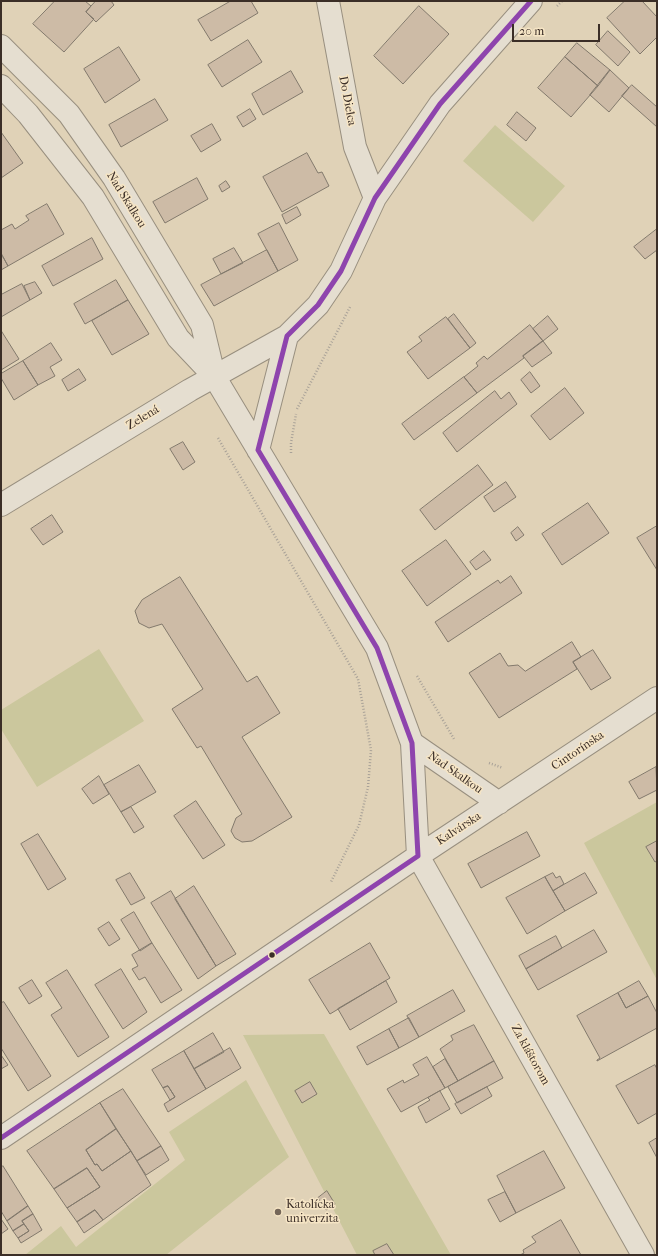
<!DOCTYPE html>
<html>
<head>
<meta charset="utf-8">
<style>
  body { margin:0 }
  #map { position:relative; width:658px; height:1256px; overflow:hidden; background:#e0d2b7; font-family:"IM FELL French Canon",serif }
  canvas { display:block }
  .frame { position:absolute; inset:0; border:2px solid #3b2e27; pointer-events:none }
  .scale { position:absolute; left:512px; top:24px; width:88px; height:18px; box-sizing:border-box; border:2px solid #3b2e27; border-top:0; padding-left:5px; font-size:12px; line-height:14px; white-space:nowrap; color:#3b2e27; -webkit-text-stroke:3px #f6e5c5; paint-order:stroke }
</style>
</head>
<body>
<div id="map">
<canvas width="658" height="1256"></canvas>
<div class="frame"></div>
<div class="scale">20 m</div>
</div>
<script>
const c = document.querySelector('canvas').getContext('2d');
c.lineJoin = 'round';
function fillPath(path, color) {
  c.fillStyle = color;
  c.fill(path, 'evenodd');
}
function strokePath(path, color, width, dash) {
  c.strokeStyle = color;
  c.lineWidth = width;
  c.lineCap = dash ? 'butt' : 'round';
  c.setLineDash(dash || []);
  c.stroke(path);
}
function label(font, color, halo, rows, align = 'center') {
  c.font = font + ' "IM FELL French Canon",serif';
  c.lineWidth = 3;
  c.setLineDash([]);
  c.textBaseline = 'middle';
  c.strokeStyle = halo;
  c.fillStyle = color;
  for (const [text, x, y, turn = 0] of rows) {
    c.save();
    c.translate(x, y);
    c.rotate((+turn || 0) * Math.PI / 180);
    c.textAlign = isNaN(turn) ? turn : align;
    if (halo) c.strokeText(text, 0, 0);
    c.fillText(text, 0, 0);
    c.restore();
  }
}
const green = new Path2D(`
  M495,125L565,186L533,222L463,161Z
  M99,649L144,721L37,787L1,729V710Z
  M657,802V980L584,843Z
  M324,1034L451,1255H357L243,1035Z
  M246,1080L289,1157L166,1255H25L61,1226L76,1247L185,1160L169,1132Z`);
const building = new Path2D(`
  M55,1H85L91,6L86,12L94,19L64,52L33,24Z
  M96,1H111L114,5L96,22L86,12Z
  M231,1H251L258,13L211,41L198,20Z
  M625,1H642L657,17V37L640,54L607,18Z
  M419,6L449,34L403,84L374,56Z
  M608,31L630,52L618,66L596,45Z
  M248,40L262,62L222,87L208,65Z
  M577,43L610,70L598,86L565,57Z
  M119,47L140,80L105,103L84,69Z
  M565,57L598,86L571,117L538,88Z
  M610,70L629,88L609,112L590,95Z
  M291,71L303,92L263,115L252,94Z
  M632,85L657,107V127L622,96Z
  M155,99L168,120L121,147L109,125Z
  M250,109L256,119L243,127L237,117Z
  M517,112L536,128L526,141L507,125Z
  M212,124L221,140L201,152L191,136Z
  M1,132L23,163L1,178Z
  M307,153L318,173L322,172L329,186L282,212L263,177Z
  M197,178L208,199L165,223L153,202Z
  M226,181L230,187L222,192L219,186Z
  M47,204L64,234L8,266L1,253V230L12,224L15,229L29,220L26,216Z
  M297,207L301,215L286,224L282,215Z
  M279,223L298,260L278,271L258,234Z
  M657,229V250L645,259L634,247Z
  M92,238L103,259L53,286L42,266Z
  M234,248L243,263L221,274L213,259Z
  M267,250L278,271L214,306L201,285Z
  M3,257L8,266L1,270V258Z
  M116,280L128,300L85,324L74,304Z
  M35,282L42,293L30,300L24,286Z
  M22,284L30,300L1,317V295Z
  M128,300L149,334L112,355L92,321Z
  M454,314L476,343L470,348L448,319Z
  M548,316L558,329L543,341L533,329Z
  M446,317L470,348L428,379L407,352L422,341L419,337Z
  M530,325L543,341L523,356L524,358L477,393L464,377L478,366L476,363L484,356L487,359Z
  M2,332L19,359L1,370V333Z
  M543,341L552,353L532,367L523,356Z
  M51,343L62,360L50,367L55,376L38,385L23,361Z
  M23,361L38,385L14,400L1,378V374Z
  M79,369L86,380L68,391L62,380Z
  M530,372L540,386L531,393L521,380Z
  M464,377L477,393L414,440L402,424Z
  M565,388L584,413L550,440L531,416Z
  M495,391L501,399L509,392L517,404L457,452L443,433Z
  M183,442L195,462L183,470L170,449Z
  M478,465L493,485L435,530L420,510Z
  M506,482L516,497L494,512L484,497Z
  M588,503L609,533L562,565L542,534Z
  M52,515L63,532L43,545L31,529Z
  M657,526V570L637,538Z
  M518,527L524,535L516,541L511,533Z
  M446,540L471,574L427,606L402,571Z
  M484,551L491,560L476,570L470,562Z
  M511,576L522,593L448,642L435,622L498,580L500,583Z
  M180,577L247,682L257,676L280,713L242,737L292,817L252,841L242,842L235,838L231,831L236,818L242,814L201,746L197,748L172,709L203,689L162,624L149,628L139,623L135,611L142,600Z
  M572,642L581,657L573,662L577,669L499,718L469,673L500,653L508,666L518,665L525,671Z
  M593,650L611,678L591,690L573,662Z
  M139,765L156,792L121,812L104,785Z
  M656,767L657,790L639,799L629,782Z
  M99,776L109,794L93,804L82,789Z
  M196,801L225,845L203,859L174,816Z
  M131,807L144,827L134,833L121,812Z
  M527,832L540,856L481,888L468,864Z
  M38,834L66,879L48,890L21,844Z
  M657,841V861L655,862L646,847Z
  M130,873L145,898L131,905L116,880Z
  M553,873L556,878L560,876L564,884L553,891L545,877Z
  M585,873L597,893L565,911L553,891Z
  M545,877L565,911L527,934L506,898Z
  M194,886L236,954L216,966L175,899Z
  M171,891L216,966L198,979L151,903Z
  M134,912L152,943L140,951L121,920Z
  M109,922L120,939L109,946L98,929Z
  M594,930L607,952L538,990L526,969Z
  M556,936L562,948L526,969L519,956Z
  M152,943L182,990L161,1003L145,977L139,980L132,969L138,966L132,955Z
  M370,943L390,978L330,1014L309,980Z
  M121,969L147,1012L123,1029L95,985Z
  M67,970L109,1037L78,1057L51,1015L62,1008L46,983Z
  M32,980L42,996L29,1004L19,988Z
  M386,981L397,1002L350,1030L338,1009Z
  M639,981L648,996L626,1008L618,993Z
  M453,990L465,1011L419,1037L407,1016Z
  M618,993L626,1008L648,996L657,1013V1028L597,1061V1060L600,1058L577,1016Z
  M4,1002L51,1076L28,1091L1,1048V1003Z
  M409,1018L419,1037L399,1048L389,1029Z
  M474,1025L494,1061L458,1081L440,1049L453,1040L451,1036Z
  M389,1029L399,1048L367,1065L357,1047Z
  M213,1033L224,1052L194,1069L184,1051Z
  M230,1048L241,1068L206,1089L194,1069Z
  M184,1051L206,1089L168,1112L164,1104L175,1097L168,1086L163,1088L152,1070Z
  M1,1055L8,1065L1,1069Z
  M427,1057L445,1088L401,1112L387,1089L403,1080L404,1083L419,1075L413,1065Z
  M445,1059L458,1081L445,1088L433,1067Z
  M494,1061L503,1078L457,1103L448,1087Z
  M655,1065L657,1069V1113L638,1124L616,1086Z
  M310,1082L317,1094L302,1103L295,1091Z
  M168,1086L175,1097L170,1100L163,1088Z
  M487,1087L492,1096L461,1114L455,1104Z
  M123,1089L161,1146L137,1161L100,1103Z
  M440,1091L450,1109L426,1123L418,1107L430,1100L428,1098Z
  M100,1103L116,1129L86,1150L95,1165L97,1164L102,1171L131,1151L151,1185L103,1220L95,1210L77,1222L67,1208L100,1187L87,1168L54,1189L27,1151Z
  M116,1129L131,1151L102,1171L97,1164L95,1165L86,1150Z
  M657,1138V1158L649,1143Z
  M161,1146L169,1160L146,1175L137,1161Z
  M544,1151L565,1188L516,1213L497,1176Z
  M3,1166L28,1206L7,1221L1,1211V1168Z
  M87,1168L100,1187L67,1208L54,1189Z
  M327,1191L335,1204L326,1210L318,1198Z
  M505,1192L516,1213L500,1222L488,1200Z
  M28,1206L33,1214L22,1221L24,1224L13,1231L7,1221Z
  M95,1210L103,1220L84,1233L77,1222Z
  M33,1214L42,1230L21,1243L18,1238L29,1231L22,1221Z
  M1,1219L8,1229L1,1234Z
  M561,1220L581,1255H520L524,1253L523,1250L536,1242L532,1237Z
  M24,1224L29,1231L18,1238L13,1231Z
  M387,1244L394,1255H375L373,1251Z`);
const path = new Path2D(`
  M557,6L562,1
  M297,409L350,307
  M218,438L358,679L371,750L368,787L359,825L331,882
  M291,453V443L296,414
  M417,676L454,739
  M489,763L503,768`);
const street = new Path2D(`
  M328,1L355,147L375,198
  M1,46L69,114L114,178L202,325L214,375
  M1,86L28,114L93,197L178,338L214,376L377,648L412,743L418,856L643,1255
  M258,450L287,336
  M1,505L190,390L287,336L318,305L341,271L375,198L440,104L531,1
  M412,743L499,803
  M1,1138L418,856L657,698`);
const bus1 = new Path2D(`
  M1,1138L418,856L412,743L377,648L258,450L287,336L318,305L341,271L375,198L440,104L531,1`);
const markers = [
  [272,955,3.5,"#3b2e27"],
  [278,1212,4,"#756759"]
];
const streetNames = [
  ["Do Dielca",347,101,79],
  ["Nad Skalkou",126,200,58],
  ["Zelená",143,418,-31],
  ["Cintorínska",578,751,-34],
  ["Nad Skalkou",455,773,35],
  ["Kalvárska",459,829,-33],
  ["Za kláštorom",530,1055,61]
];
const poiNames = [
  ["Katolícka",286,1205],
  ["univerzita",286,1219]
];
fillPath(green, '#cbc79d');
fillPath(building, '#cdbba6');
strokePath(building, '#82796c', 1);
strokePath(street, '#988f7f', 24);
strokePath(path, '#a9a298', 2.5, [1, 2]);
strokePath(street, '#e5ded0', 22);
strokePath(bus1, '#8e44ad', 5);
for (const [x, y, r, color] of markers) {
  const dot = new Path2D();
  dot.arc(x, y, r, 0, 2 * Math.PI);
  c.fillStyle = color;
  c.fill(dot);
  strokePath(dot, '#f6e5c5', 1.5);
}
label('12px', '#3b2e27', '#f6e5c5', streetNames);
label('12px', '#3b2e27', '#f6e5c5', poiNames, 'left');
</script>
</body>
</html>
